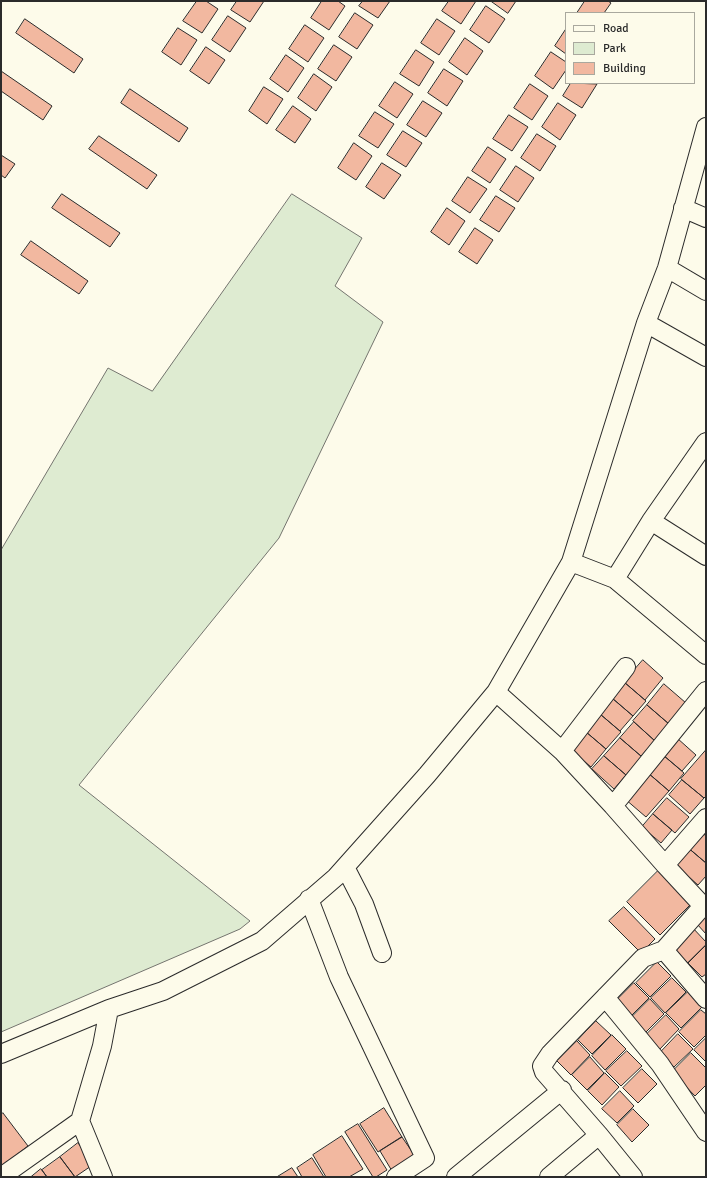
<!DOCTYPE html>
<html>
<head>
<meta charset="utf-8">
<style>
  body { margin:0 }
  #map { position:relative; width:707px; height:1178px; overflow:hidden; background:#fdfbea; font-family:Signika,sans-serif }
  canvas { display:block }
  .frame { position:absolute; inset:0; border:2px solid #2b2b2b; pointer-events:none }
  .legend { position:absolute; left:565px; top:12px; width:130px; height:72px; box-sizing:border-box; background:#fdfbea; border:1px solid #a9a89e; margin:0; padding:5px 7px; list-style:none; font-size:12px; color:#2b2b2b }
  .legend li { display:flex; align-items:center; gap:8px; height:20px }
  .legend b { width:20px; border:1px solid #a9a89e }
</style>
</head>
<body>
<div id="map">
<canvas width="707" height="1178"></canvas>
<div class="frame"></div>
<ul class="legend">
<li><b style="height:5px;background:#fdfbea"></b>Road</li>
<li><b style="height:11px;background:#deebd1"></b>Park</li>
<li><b style="height:11px;background:#f2b8a0"></b>Building</li>
</ul>
</div>
<script>
const c = document.querySelector('canvas').getContext('2d');
c.lineJoin = 'round';
function fillPath(path, color) {
  c.fillStyle = color;
  c.fill(path, 'evenodd');
}
function strokePath(path, color, width, dash) {
  c.strokeStyle = color;
  c.lineWidth = width;
  c.lineCap = dash ? 'butt' : 'round';
  c.setLineDash(dash || []);
  c.stroke(path);
}
const green = new Path2D(`
  M292,194L362,238L335,286L383,322L279,538L79,785L250,921L240,929L1,1032V550L108,368L152,391Z`);
const building = new Path2D(`
  M197,1H206L218,9L202,33L183,21Z
  M237,1H264L250,22L231,10Z
  M322,1H338L345,6L329,30L311,18Z
  M363,1H390L378,18L359,6Z
  M449,1H476L461,24L442,11Z
  M491,1H516L508,13Z
  M585,1H608L611,3L604,13H577Z
  M486,6L505,19L489,43L470,30Z
  M355,13L373,25L357,49L339,37Z
  M228,16L246,28L230,52L212,40Z
  M25,19L83,59L74,73L16,33Z
  M437,19L455,31L439,55L421,43Z
  M305,25L324,38L308,62L289,49Z
  M178,28L197,40L181,65L162,52Z
  M566,29V54L555,46Z
  M465,38L483,51L467,75L449,62Z
  M334,45L352,57L336,81L318,69Z
  M206,47L225,60L209,84L190,71Z
  M416,50L434,62L419,86L400,74Z
  M551,52L566,62V70L553,89L535,76Z
  M286,55L304,68L288,92L270,79Z
  M444,69L463,81L447,106L428,93Z
  M1,71L52,106L43,120L1,91Z
  M314,74L332,87L316,111L298,98Z
  M395,82L413,94L397,118L379,106Z
  M571,83L597,84L582,108L563,96Z
  M530,84L548,96L532,120L514,108Z
  M264,87L283,99L267,124L249,111Z
  M130,89L188,128L179,142L121,103Z
  M423,101L442,113L426,137L407,125Z
  M558,103L576,115L560,140L542,127Z
  M293,106L311,119L295,143L276,130Z
  M375,112L394,124L378,148L359,136Z
  M509,115L528,127L512,151L493,139Z
  M403,131L422,143L406,167L387,155Z
  M537,134L556,146L540,171L521,158Z
  M99,136L157,175L147,189L89,149Z
  M354,143L372,156L356,180L338,168Z
  M488,147L506,159L490,183L472,171Z
  M1,155L15,164L5,178L1,175Z
  M382,163L401,175L384,199L366,187Z
  M516,166L534,178L518,202L500,190Z
  M468,177L487,189L470,213L452,201Z
  M62,194L120,233L110,247L52,208Z
  M496,196L515,208L499,232L480,220Z
  M447,208L465,221L449,245L431,232Z
  M475,228L493,240L477,264L459,252Z
  M31,241L88,281L79,294L21,255Z
  M643,660L663,678L645,700L624,682Z
  M624,682L646,701L633,716L611,697Z
  M664,684L686,703L669,724L647,705Z
  M613,699L633,716L620,731L600,714Z
  M647,705L669,724L655,741L633,721Z
  M600,714L621,732L606,749L585,731Z
  M634,722L655,741L641,756L620,738Z
  M586,732L606,749L591,767L571,750Z
  M620,738L642,757L626,775L604,756Z
  M677,738L696,755L682,771L663,755Z
  M706,750V796L704,798L681,779Z
  M663,755L684,773L669,791L647,772Z
  M604,756L626,775L614,789L592,769Z
  M648,773L669,791L646,817L625,799Z
  M682,780L704,798L690,814L669,795Z
  M667,798L689,817L675,833L653,814Z
  M653,814L672,830L661,843L642,827Z
  M699,830L706,836V863L686,846Z
  M686,846L706,863V876L698,885L672,862Z
  M658,871L691,904L660,935L627,902Z
  M624,907L655,939L641,953L609,921Z
  M706,916V934L697,924Z
  M691,926L706,942V945L688,963L671,946Z
  M706,945V974L702,977L688,963Z
  M657,962L671,976L650,997L636,983Z
  M672,978L686,992L665,1013L651,998Z
  M634,983L649,998L628,1019L613,1004Z
  M688,992L702,1007L681,1028L666,1013Z
  M650,999L664,1014L644,1034L629,1020Z
  M701,1010L706,1014V1035L694,1047L679,1032Z
  M666,1015L679,1029L659,1050L645,1036Z
  M596,1021L611,1035L592,1054L578,1040Z
  M678,1034L693,1049L674,1067L660,1053Z
  M612,1035L626,1049L605,1070L592,1056Z
  M706,1038V1062L694,1050Z
  M577,1041L590,1055L571,1075L557,1061Z
  M627,1051L642,1066L621,1086L606,1071Z
  M691,1053L706,1068V1085L695,1096L672,1072Z
  M590,1057L604,1073L587,1090L572,1075Z
  M642,1069L657,1084L638,1103L623,1088Z
  M605,1073L619,1087L602,1105L588,1091Z
  M620,1091L634,1106L617,1123L602,1109Z
  M384,1108L402,1137L378,1152L360,1124Z
  M633,1109L649,1125L632,1142L617,1125Z
  M3,1113L28,1146L1,1167V1115Z
  M358,1124L387,1170L376,1177H373L345,1132Z
  M342,1136L363,1169L349,1177H326L313,1155Z
  M402,1137L415,1156L392,1171L380,1151Z
  M78,1143L94,1164L75,1177L60,1157Z
  M60,1157L75,1177H47L42,1170Z
  M312,1158L324,1177H302L297,1168Z
  M292,1168L298,1177H277Z
  M41,1169L47,1177H31Z`);
const minor = new Path2D(`
  M683,208L706,218
  M667,268L706,291
  M646,323L706,357
  M651,521L706,556
  M571,562L615,579L706,655
  M615,579L651,521L706,442
  M626,667L562,751L613,806L706,691
  M496,692L562,751
  M613,806L665,865L706,818
  M665,865L703,906L664,950L706,999
  M345,867L364,904L382,953
  M309,899L339,977L425,1158L396,1177
  M605,997L660,1064L706,1132
  M1,1054L109,1009L163,991L262,941L336,877L427,775L496,692L571,562L646,323L667,268L706,127
  M1,1177L80,1121
  M103,1177L80,1121L102,1046L109,1009
  M456,1177L562,1090
  M549,1177L599,1135
  M633,1177L599,1135L544,1072L542,1066L550,1054L643,958L664,950`);
fillPath(green, '#deebd1');
strokePath(green, '#74746e', 1);
fillPath(building, '#f2b8a0');
strokePath(building, '#2b2b2b', 1);
strokePath(minor, '#2b2b2b', 20);
strokePath(minor, '#fdfbea', 18);
</script>
</body>
</html>
